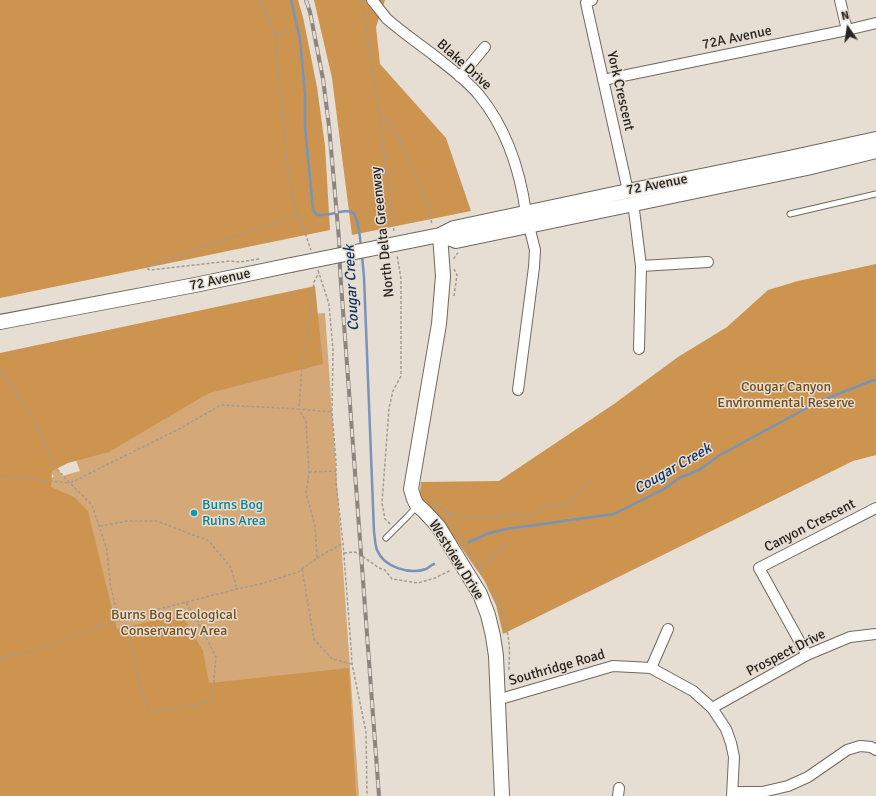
<!DOCTYPE html>
<html>
<head>
<meta charset="utf-8">
<style>
  body { margin:0 }
  #map { position:relative; width:876px; height:796px; overflow:hidden; background:#e6ddd3; font-family:Signika,sans-serif }
  canvas { display:block }
  .north { position:absolute; left:828px; top:8px; width:40px; height:40px; -webkit-text-stroke:3px #e6ddd3; paint-order:stroke; rotate:347deg; font-size:11px; font-weight:700; line-height:16px; text-align:center; color:#262320 }
  .north::after { content:''; display:block; margin:auto; width:14px; height:18px; background:#262320; clip-path:polygon(50% 0,100% 100%,50% 72%,0 100%) }
</style>
</head>
<body>
<div id="map">
<canvas width="876" height="796"></canvas>
<div class="north">N</div>
</div>
<script>
const c = document.querySelector('canvas').getContext('2d');
c.lineJoin = 'round';
function fillPath(path, color) {
  c.fillStyle = color;
  c.fill(path, 'evenodd');
}
function strokePath(path, color, width, dash) {
  c.strokeStyle = color;
  c.lineWidth = width;
  c.lineCap = dash ? 'butt' : 'round';
  c.setLineDash(dash || []);
  c.stroke(path);
}
function label(font, color, halo, rows, align = 'center') {
  c.font = font + ' Signika,sans-serif';
  c.lineWidth = 3;
  c.setLineDash([]);
  c.textBaseline = 'middle';
  c.strokeStyle = halo;
  c.fillStyle = color;
  for (const [text, x, y, turn = 0] of rows) {
    c.save();
    c.translate(x, y);
    c.rotate((+turn || 0) * Math.PI / 180);
    c.textAlign = isNaN(turn) ? turn : align;
    if (halo) c.strokeText(text, 0, 0);
    c.fillText(text, 0, 0);
    c.restore();
  }
}
const green = new Path2D(`
  M325,313L359,796H31L0,489L54,477L0,380V364L62,476L80,471L35,354L167,327Z`);
const forest = new Path2D(`
  M0,0H298L303,17L317,87L325,146L330,230L0,298Z
  M314,0H385L376,27L380,64L446,138L471,211L352,235L332,78Z
  M876,264V455L853,461L503,634L496,605L484,580L451,533L422,501L420,493L421,482L499,481L614,404L678,357L727,327L768,290L798,281Z
  M315,286L323,364L209,393L109,452L68,463L52,471L51,487L74,497L88,511L117,629L160,619L185,620L203,651L209,683L349,668L356,796H0V353Z`);
const stream = new Path2D(`
  M291,0L300,39L305,94V127L313,210L317,215C328,216 336,212 346,211C347,211 351,212 352,212C359,217 360,239 361,247
  M362,256L364,277L374,532C375,538 375,545 377,550C384,567 409,575 426,569C428,568 431,565 434,564
  M469,542L487,534L506,529L614,514L666,488L679,478L699,470L720,455L818,402L871,381L876,380`);
const path = new Path2D(`
  M260,0L275,34L287,162L294,202L311,250
  M362,0L379,114L394,232
  M275,34L292,30
  M379,114L391,124L403,147L418,179L428,207L432,224
  M259,259L240,262L230,261L150,270L148,269V266L298,215
  M454,259L455,256L458,253
  M318,270L329,304L333,350L332,412L336,462V483L343,543L351,647L352,664L366,732L367,796
  M454,296L457,275L454,269
  M0,370L15,389L37,427L56,468L70,483
  M309,472L336,471
  M0,476L70,483
  M432,501L447,512L482,574
  M447,512L465,517L486,518L509,514L529,517C545,506 545,503 566,505L586,486L590,477
  M390,524L385,519L382,503L389,408L393,391L401,376V279L397,255
  M100,526L128,521H157L209,541L231,568L237,589
  M344,553L354,552L358,553L379,568L385,570L392,579L418,583L435,578L451,570
  M317,558L343,543
  M302,569L314,639L332,659L351,664
  M479,569L500,550L509,544
  M491,590C500,605 507,625 509,643C510,652 509,662 509,671
  M186,603L194,614L216,657L212,701L150,713L140,686L132,648L124,618L117,614L110,583L107,550L92,505L70,483L179,429L221,405L299,409L302,364L309,322L314,282L319,272
  M0,657L15,655L37,650L124,618L237,589L261,584L298,572L317,558L315,526L306,493L309,472L306,422L299,409L332,412`);
const lane = new Path2D(`
  M790,214L876,194
  M386,538L408,516L417,506`);
const street = new Path2D(`
  M372,0C377,6 382,13 387,19C401,31 416,42 431,53C447,66 466,79 479,95C507,129 520,170 526,213
  M592,0L586,3L628,191
  M840,0L847,30
  M460,77L485,47
  M603,80L847,30L876,23
  M631,204L634,210L641,266L639,349
  M641,266L708,262
  M518,390L534,267L535,250L529,226
  M807,655L759,568L876,508
  M651,668L668,629
  M497,700L613,666L651,668L693,691L712,708L726,729L731,743L734,757L732,796
  M712,708L807,655L850,637L876,634
  M733,792H762L788,786L808,777L847,750L860,746L871,747L876,750
  M618,796L619,788`);
const secondary = new Path2D(`
  M440,235L443,276L439,324L411,489L414,499L417,505L424,511L438,526L480,594L488,615L493,636L496,656L502,796
  M440,235L456,241L807,168L876,151
  M410,241L440,235L454,228L628,191L789,158L876,139
  M0,322L195,285L291,265`);
const rail = new Path2D(`
  M306,0L310,12L323,79L329,126L339,239L340,270L379,796`);
const secondaryBridge = new Path2D(`
  M291,265L410,241`);
const markers = [
  [194,513,4,"#0f9aa8"]
];
const streetNames = [
  ["72A Avenue",737,38,-12],
  ["Blake Drive",464,65,42],
  ["York Crescent",620,91,77],
  ["72 Avenue",657,185,-11],
  ["North Delta Greenway",383,232,-96],
  ["72 Avenue",220,280,-12],
  ["Canyon Crescent",810,526,-27],
  ["Westview Drive",456,560,58],
  ["Prospect Drive",786,653,-27],
  ["Southridge Road",557,668,-16]
];
const parkNames = [
  ["Cougar Canyon",786,387],
  ["Environmental Reserve",786,403],
  ["Burns Bog Ecological",174,615],
  ["Conservancy Area",174,631]
];
const cultureNames = [
  ["Burns Bog",202,505],
  ["Ruins Area",202,521]
];
const waterNames = [
  ["Cougar Creek",352,288,-93],
  ["Cougar Creek",673,469,-30]
];
fillPath(green, '#d4a977');
fillPath(forest, '#cc944e');
strokePath(stream, '#7894b9', 2.5);
strokePath(lane, '#706960', 7);
strokePath(street, '#706960', 12);
strokePath(secondary, '#706960', 16);
strokePath(path, '#a29b93', 1.5, [3, 2]);
strokePath(lane, '#fff', 5);
strokePath(street, '#fff', 10);
strokePath(secondary, '#fff', 14);
strokePath(rail, '#8b857e', 4);
strokePath(rail, '#e6ddd3', 2.5, [8]);
strokePath(secondaryBridge, '#706960', 16, []);
strokePath(secondaryBridge, '#fff', 14);
for (const [x, y, r, color] of markers) {
  const dot = new Path2D();
  dot.arc(x, y, r, 0, 2 * Math.PI);
  c.fillStyle = color;
  c.fill(dot);
  strokePath(dot, '#e6ddd3', 1.5);
}
label('14px', '#262320', '#e6ddd3', streetNames);
label('14px', '#734c18', '#e6ddd3', parkNames);
label('14px', '#0d838f', '#e6ddd3', cultureNames, 'left');
label('italic 15px', '#11335d', '#e6ddd3', waterNames);
</script>
</body>
</html>
